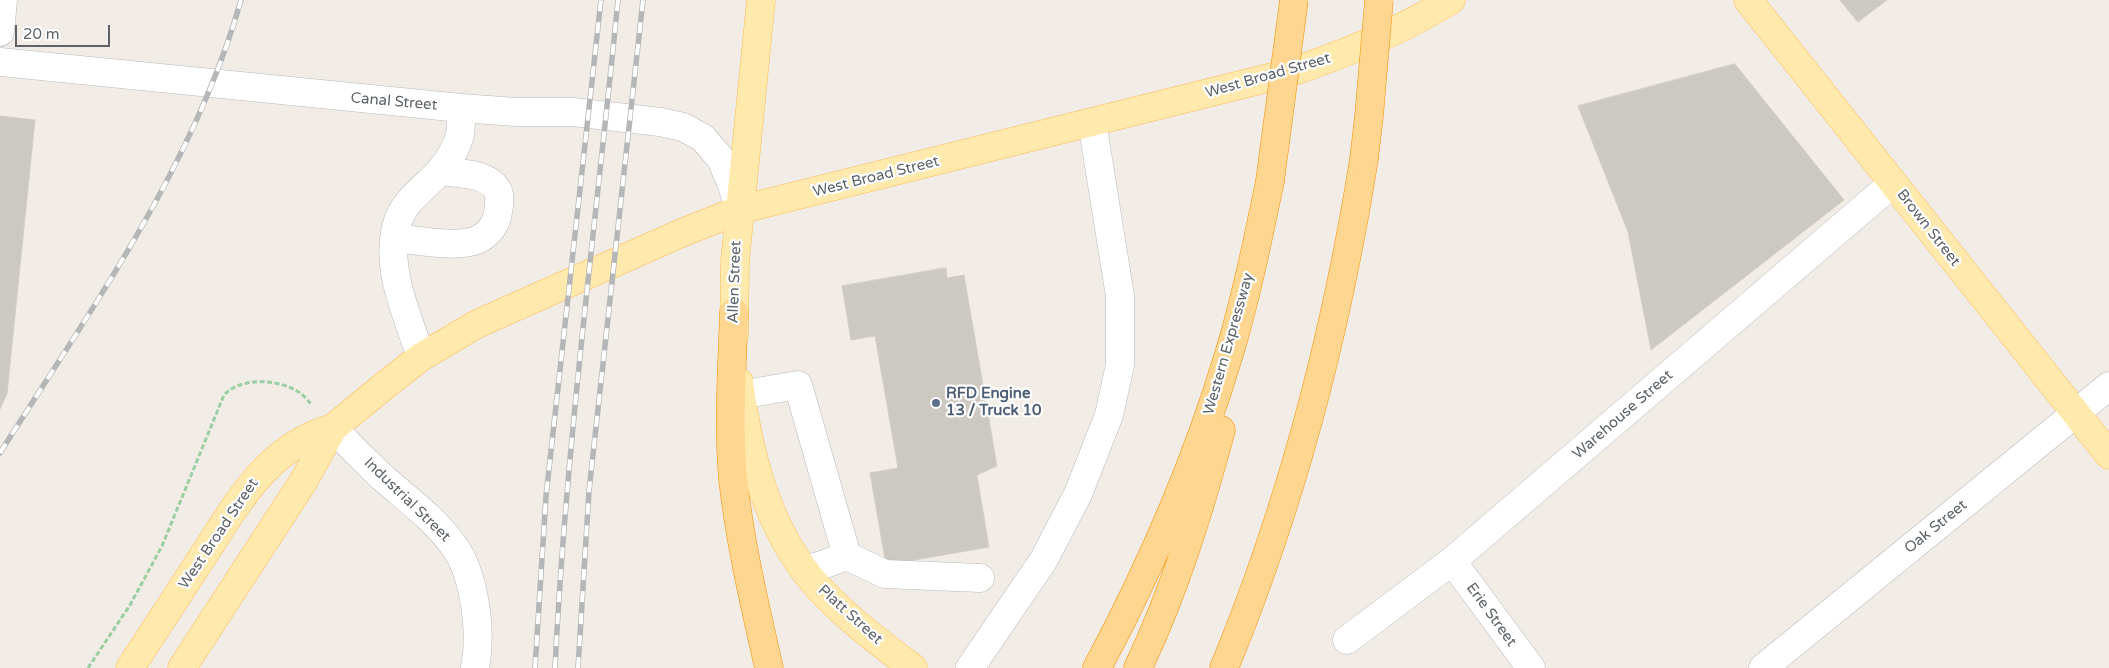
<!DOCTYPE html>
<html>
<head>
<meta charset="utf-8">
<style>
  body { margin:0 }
  #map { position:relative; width:2109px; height:668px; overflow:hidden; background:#f1ede6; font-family:"Varela Round",sans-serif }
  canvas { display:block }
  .scale { position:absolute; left:15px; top:25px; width:95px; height:22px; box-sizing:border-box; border:2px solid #5d6367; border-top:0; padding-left:6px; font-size:15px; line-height:18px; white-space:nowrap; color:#5d6367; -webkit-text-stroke:4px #fff; paint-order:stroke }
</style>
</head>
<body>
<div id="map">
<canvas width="2109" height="668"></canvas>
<div class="scale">20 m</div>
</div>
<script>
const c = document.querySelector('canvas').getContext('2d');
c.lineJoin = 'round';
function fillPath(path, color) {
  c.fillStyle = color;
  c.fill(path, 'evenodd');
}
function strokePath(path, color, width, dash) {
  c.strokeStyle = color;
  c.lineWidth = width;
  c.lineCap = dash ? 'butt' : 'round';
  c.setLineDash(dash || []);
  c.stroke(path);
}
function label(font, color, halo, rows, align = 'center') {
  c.font = font + ' "Varela Round",sans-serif';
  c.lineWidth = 4.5;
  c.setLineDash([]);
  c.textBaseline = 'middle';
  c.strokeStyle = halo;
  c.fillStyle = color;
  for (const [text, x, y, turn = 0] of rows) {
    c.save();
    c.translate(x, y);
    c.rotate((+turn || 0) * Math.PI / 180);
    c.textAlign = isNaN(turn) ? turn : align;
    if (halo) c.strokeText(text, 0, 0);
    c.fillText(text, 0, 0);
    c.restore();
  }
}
const building = new Path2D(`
  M1840,0H1887L1858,22Z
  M1735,64L1844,200L1651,350L1628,232L1578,106Z
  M0,116L35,120L7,394L0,409Z
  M946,268L947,278L964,275L997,466L977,475L989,547L886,565L870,473L898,468L875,336L851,340L842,286Z`);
const path = new Path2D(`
  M88,668L130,605L162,546L224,395C241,377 277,379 297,391C303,394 307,400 311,404`);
const minor = new Path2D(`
  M0,32L3,0
  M0,62L461,108L516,112H573L660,122L683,127L703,138L721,159L732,185L739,210
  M395,238C418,240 459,249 479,239C489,234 497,223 498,212C499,205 501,196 497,189C486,172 457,174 440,171
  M421,357C408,317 384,267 397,224C403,201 425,188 440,171C448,162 455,150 459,138C462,130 461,117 461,108
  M740,395L798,385L847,556
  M333,428C349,445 365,461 382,477C407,499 435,519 454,546C475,575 482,633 475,668
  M1452,561L1531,668
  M805,571L847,556L885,574L980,578
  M1347,640L1452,561L1893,183
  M970,668L1043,561L1078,494L1109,415L1120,365V296L1092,122
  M1763,668L2109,386`);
const major = new Path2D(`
  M1748,0L2109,455
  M734,335L735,261L761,0
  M739,382C749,456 767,529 817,586C845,617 880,643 913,668
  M130,668C153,633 176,598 199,562C235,508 265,447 333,428
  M182,668L303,482L333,428L384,386L421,357L477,324L679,234L739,210L1288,73C1346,54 1399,32 1451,0`);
const highway = new Path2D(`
  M734,312C732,368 728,424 733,480C740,543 755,606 769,668
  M1097,668C1151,567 1196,464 1229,354C1246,298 1258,239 1270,181
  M1138,668C1174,592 1199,512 1221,430
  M1224,668C1292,504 1336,334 1364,159`);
const rail = new Path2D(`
  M0,453C91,309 194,166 241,0
  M535,668L546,496L601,0
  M555,668C566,444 596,223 618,0
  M578,668L589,491L643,0`);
const highwayBridge = new Path2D(`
  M1364,159L1369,116L1379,0
  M1270,181L1294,0`);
const markers = [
  [936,403,5,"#5c6f8a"]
];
const streetNames = [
  ["West Broad Street",1268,76,-16],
  ["Canal Street",394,102,5],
  ["West Broad Street",876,177,-14],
  ["Brown Street",1928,228,52],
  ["Allen Street",735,282,-88],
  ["Western Expressway",1229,344,-74],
  ["Warehouse Street",1623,415,-41],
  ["Industrial Street",407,500,44],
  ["Oak Street",1936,527,-39],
  ["West Broad Street",219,534,-56],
  ["Platt Street",850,615,42],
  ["Erie Street",1491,615,54]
];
const serviceNames = [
  ["RFD Engine",946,394],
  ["13 / Truck 10",946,411]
];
fillPath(building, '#ccc8c2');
strokePath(building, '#d6cec3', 1);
strokePath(minor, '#b6b9bd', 29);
strokePath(major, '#fdba53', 29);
strokePath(highway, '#f78e00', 29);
strokePath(path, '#9bcea3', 3, [5, 2.5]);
strokePath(minor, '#fff', 28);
strokePath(major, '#ffe9ad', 28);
strokePath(highway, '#ffd68f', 28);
strokePath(rail, '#b5b6b7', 5.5);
strokePath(rail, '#fff', 4, [11]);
strokePath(highwayBridge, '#f78e00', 29, []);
strokePath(highwayBridge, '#ffd68f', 28);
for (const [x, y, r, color] of markers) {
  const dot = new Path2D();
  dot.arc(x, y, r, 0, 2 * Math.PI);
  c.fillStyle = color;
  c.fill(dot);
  strokePath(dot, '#fff', 2);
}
label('15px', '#5d6367', '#fff', streetNames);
label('bold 15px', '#4e5e75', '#fff', serviceNames, 'left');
</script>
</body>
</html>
